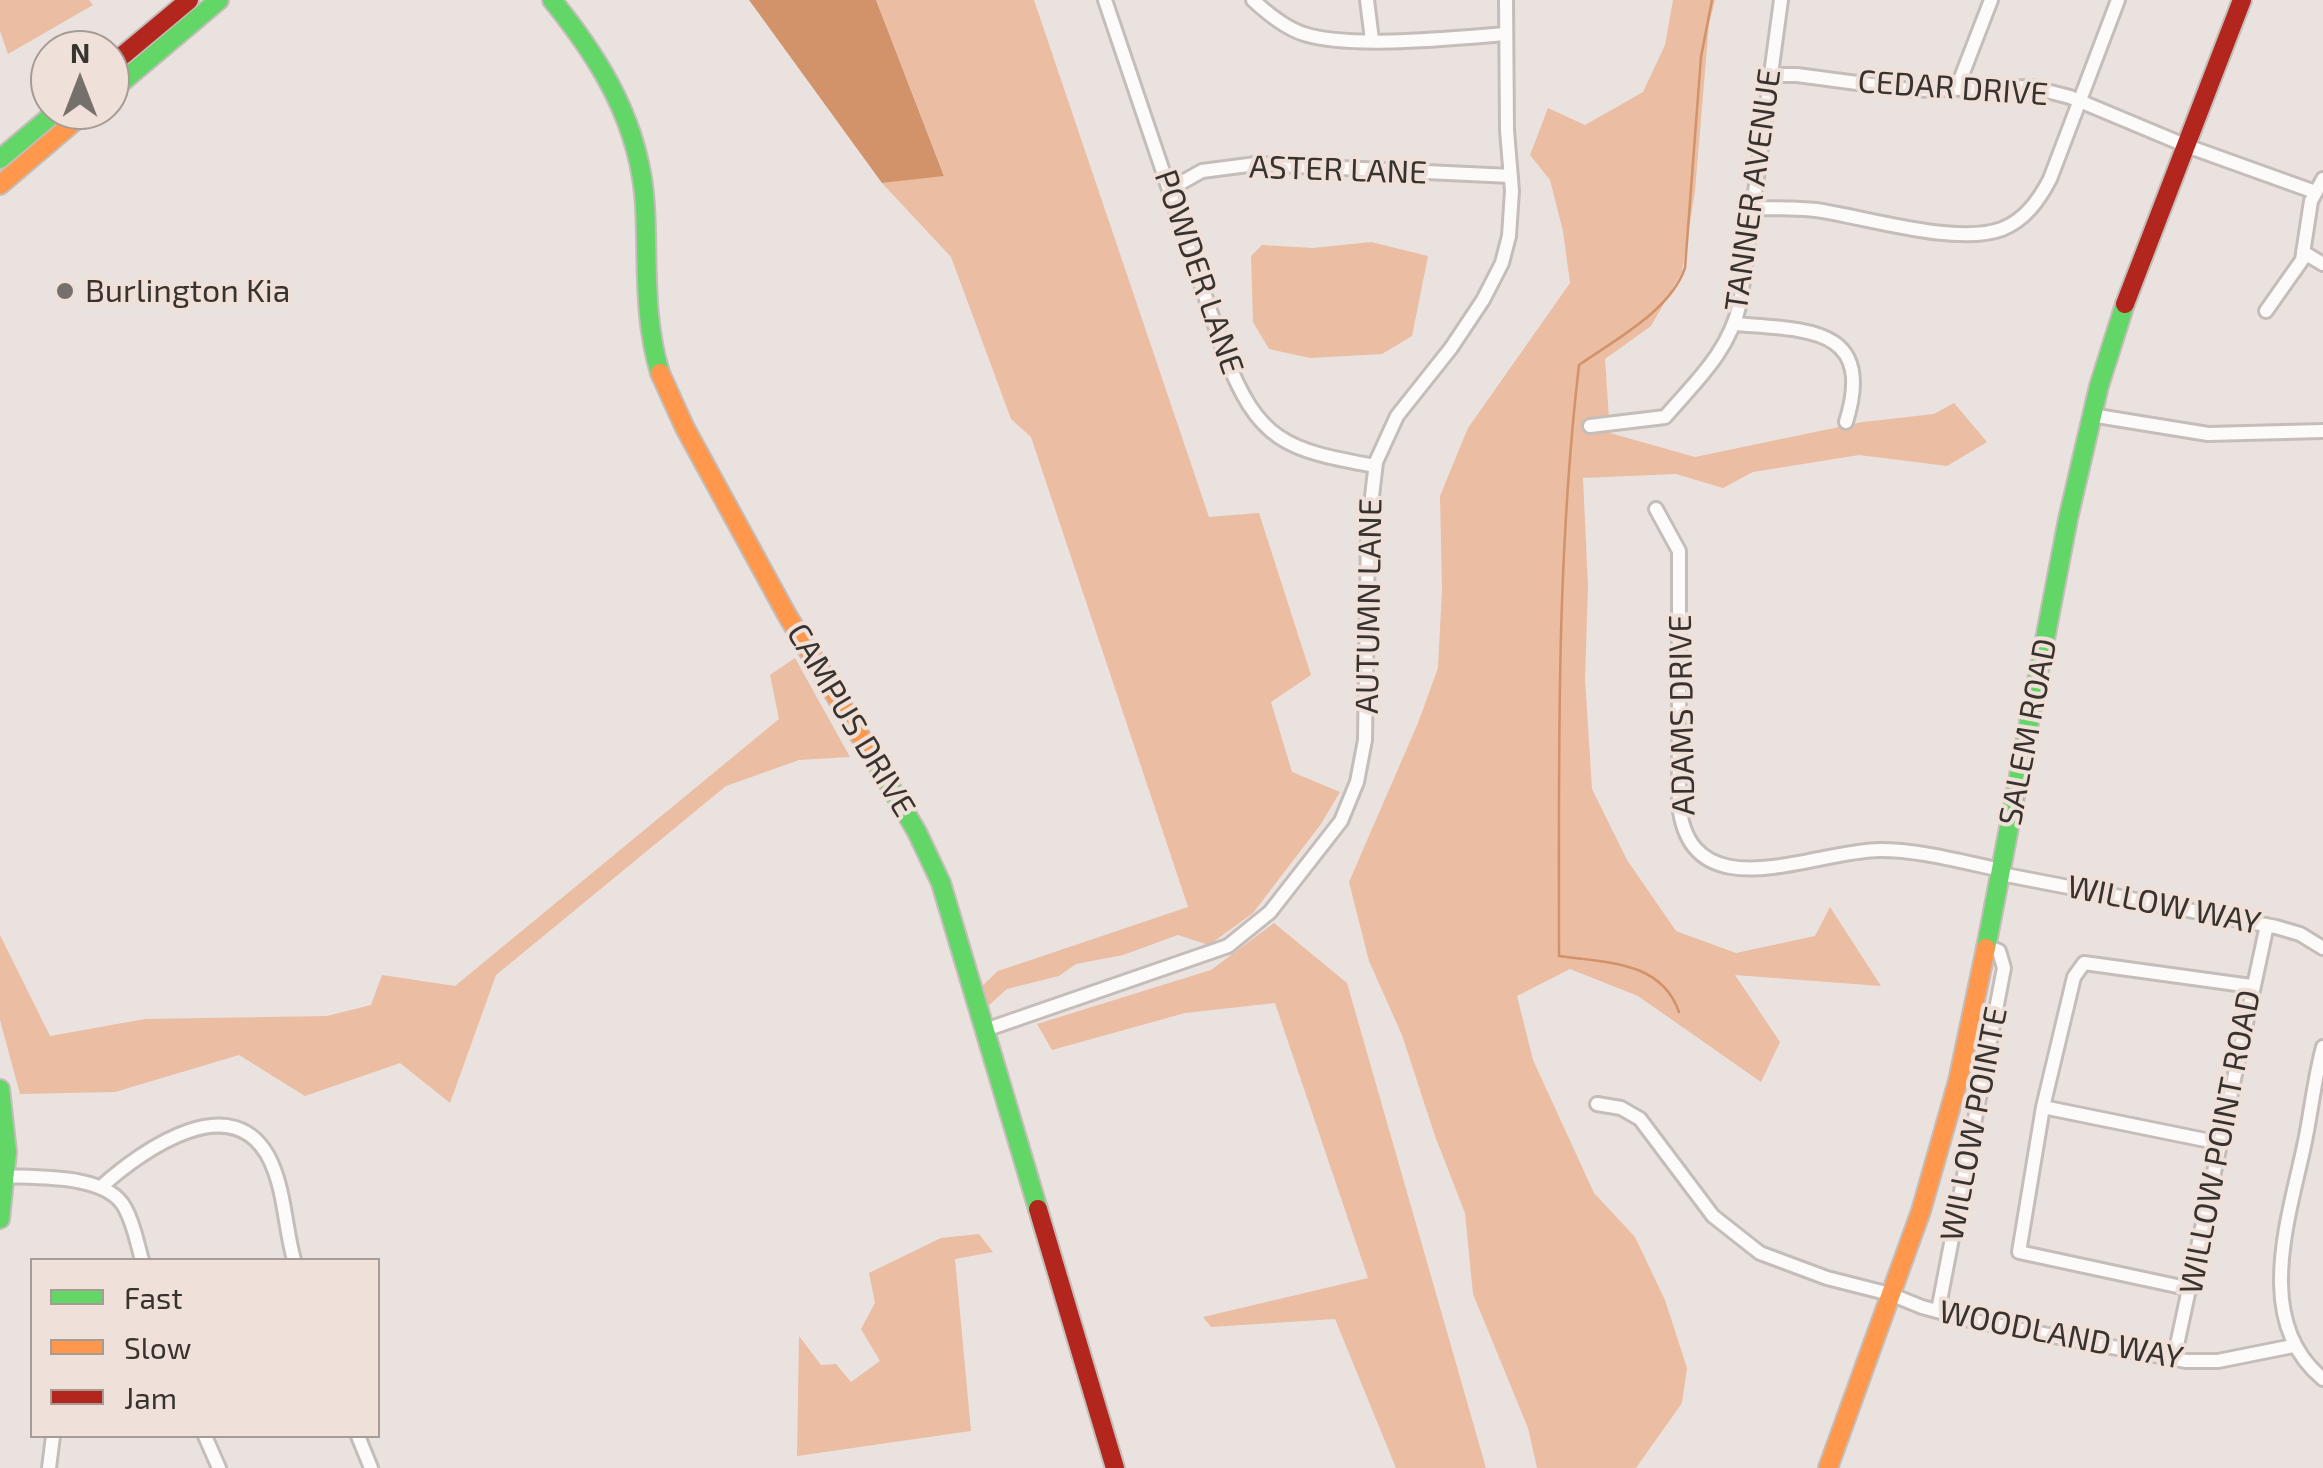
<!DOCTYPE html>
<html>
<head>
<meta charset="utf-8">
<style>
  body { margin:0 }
  #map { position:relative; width:2323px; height:1468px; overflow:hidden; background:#eae2de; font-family:"Exo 2",sans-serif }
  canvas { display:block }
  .legend { position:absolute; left:30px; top:1258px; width:350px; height:180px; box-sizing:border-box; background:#efe1d9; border:2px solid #a69b95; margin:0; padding:12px 18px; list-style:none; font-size:30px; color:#38332f }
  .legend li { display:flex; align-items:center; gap:20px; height:50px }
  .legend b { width:50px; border:2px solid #a69b95 }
  .north { position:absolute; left:30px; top:30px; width:100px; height:100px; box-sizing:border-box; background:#efe1d9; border:2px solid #a69b95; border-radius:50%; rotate:0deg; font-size:28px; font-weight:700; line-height:40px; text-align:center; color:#38332f }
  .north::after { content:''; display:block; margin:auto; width:35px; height:45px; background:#76706c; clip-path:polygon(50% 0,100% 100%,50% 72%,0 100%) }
</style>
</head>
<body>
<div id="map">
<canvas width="2323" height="1468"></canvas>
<ul class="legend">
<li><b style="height:12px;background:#63d668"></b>Fast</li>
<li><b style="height:12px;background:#ff974d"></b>Slow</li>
<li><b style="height:12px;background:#b3261e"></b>Jam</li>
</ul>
<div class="north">N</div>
</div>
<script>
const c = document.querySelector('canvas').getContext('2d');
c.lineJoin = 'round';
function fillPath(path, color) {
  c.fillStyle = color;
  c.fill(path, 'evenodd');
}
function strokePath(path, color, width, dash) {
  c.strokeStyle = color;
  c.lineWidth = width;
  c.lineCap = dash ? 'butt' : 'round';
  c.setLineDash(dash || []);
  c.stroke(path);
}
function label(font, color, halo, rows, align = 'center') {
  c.font = font + ' "Exo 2",sans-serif';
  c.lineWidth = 8;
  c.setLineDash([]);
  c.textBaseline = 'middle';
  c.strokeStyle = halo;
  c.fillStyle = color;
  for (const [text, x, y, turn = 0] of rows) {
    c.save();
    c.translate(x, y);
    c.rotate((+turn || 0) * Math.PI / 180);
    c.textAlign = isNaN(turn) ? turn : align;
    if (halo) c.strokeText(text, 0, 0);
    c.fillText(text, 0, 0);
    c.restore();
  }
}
const green = new Path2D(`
  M0,0H89L93,5L8,54L0,31Z
  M876,0H1034L1209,517L1259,513L1311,675L1271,702L1292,772L1340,792L1321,824L1253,913L1209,945L1178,935L1123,955L1076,964L1059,976L1007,989L988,1006L982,986L998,971L1188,907L1031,437L1011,419L951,257L882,183L944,175Z
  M1673,0H1715L1709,24L1695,191L1682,272L1651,326L1605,359L1610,433L1695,457L1863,422L1934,414L1954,403L1987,442L1947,466L1859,455L1753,472L1723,488L1676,474L1583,478L1588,587L1585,679L1592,789L1627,860L1676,931L1736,953L1815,936L1830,907L1881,986L1735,975L1780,1042L1761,1082L1638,996L1570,969L1517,996L1533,1060L1594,1193L1635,1237L1665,1300L1687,1368L1682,1403L1636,1468H1537L1528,1428L1473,1294L1465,1213L1435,1136L1402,1035L1369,961L1349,882L1418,723L1438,668L1442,590L1440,496L1468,428L1570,283L1563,231L1550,180L1530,155L1548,108L1585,125L1643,92L1665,45Z
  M1371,242L1428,256L1412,336L1382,354L1310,358L1269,349L1253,322L1251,256L1262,245L1313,248Z
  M795,658L850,757L799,760L726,786L496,975L450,1103L400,1063L305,1096L239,1055L115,1092L20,1094L0,1020V935L50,1036L145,1019L327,1016L371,1005L382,975L455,986L779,719L770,675Z
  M1274,923L1347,983L1486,1468H1396L1335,1319L1211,1327L1203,1317L1368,1278L1275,1003L1185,1013L1052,1050L1037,1024L1211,970Z
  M979,1234L993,1252L955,1259L971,1431L797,1456L799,1336L821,1365L836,1364L851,1382L880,1361L861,1329L875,1303L869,1273L941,1238Z`);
const water = new Path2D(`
  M749,0H876L944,176L882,183Z`);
const stream = new Path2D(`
  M1679,1012C1661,960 1605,963 1559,956C1559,759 1556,561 1579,365C1616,339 1670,311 1685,268L1701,57L1712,0`);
const street = new Path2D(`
  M1105,0L1224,352C1258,442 1286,450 1375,466
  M1253,0C1267,13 1285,28 1304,34C1351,49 1455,38 1506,34
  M1367,0L1372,40
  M1771,75H1797L1910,90L2031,87L2070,97L2187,146L2315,192
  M1957,88L1991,0
  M1170,189L1202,171L1256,164L1511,176
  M1753,208C1774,208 1795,208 1816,210C1865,217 1956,246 2002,229C2025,220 2039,200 2050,179L2118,0
  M2303,252L2323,264
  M2266,311L2302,260L2311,201L2323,179
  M1735,324C1806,330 1876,326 1846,422
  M2091,415L2208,434L2323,431
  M1590,426L1665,417C1696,381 1729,352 1740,303L1781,0
  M1656,509L1679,551V804C1690,914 1814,850 1880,850C1921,850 1962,862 2002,870
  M2001,874L2276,927L2300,934L2323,948
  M985,1030L1228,946L1270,912L1341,821L1357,782L1365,740L1368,531L1376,462L1397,416L1451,348L1483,300L1502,263L1509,236L1512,191L1507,130L1506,0
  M2323,1047C2314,1080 2311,1114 2304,1146C2288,1221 2253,1322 2323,1379
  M1597,1104L1621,1108L1640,1119L1713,1216L1760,1253L1827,1278L1890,1294L1922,1307L1974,1321L2186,1361H2218L2293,1346
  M2043,1107L2220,1143
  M0,1176C34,1178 107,1173 125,1208C134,1224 137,1243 142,1260
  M101,1187C142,1150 235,1084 271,1162C285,1193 285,1228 294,1260
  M2191,1289L2019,1252L2043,1107L2074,977L2084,963L2251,986
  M1938,1311L2004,968L1999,951L1987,946
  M2174,1359L2267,925
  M205,1436L219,1468
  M358,1436L371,1468
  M49,1468L53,1436`);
const fast = new Path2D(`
  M552,0C602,61 640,125 645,205C648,262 643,317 660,373
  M110,92L219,0
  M0,159L58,110
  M874,759L917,832L941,883L1038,1209
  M1986,948L2068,519L2099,386L2125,304
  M0,1089L7,1152L0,1219`);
const slow = new Path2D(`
  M0,185L88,110
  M660,373L685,428L787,615L874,759
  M1828,1468L1921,1211L1958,1081L1986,948`);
const jam = new Path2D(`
  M110,66L189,0
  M2125,304L2242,0
  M1038,1209L1115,1468`);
const markers = [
  [65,291,10,"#76706c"]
];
const streetNames = [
  ["CEDAR DRIVE",1953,88,4],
  ["ASTER LANE",1338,170,2],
  ["TANNER AVENUE",1753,190,-82],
  ["POWDER LANE",1199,272,71],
  ["AUTUMN LANE",1369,606,-89],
  ["ADAMS DRIVE",1682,715,-91],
  ["CAMPUS DRIVE",851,720,59],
  ["SALEM ROAD",2028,732,-79],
  ["WILLOW WAY",2164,905,11],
  ["WILLOW POINTE",1974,1124,-79],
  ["WILLOW POINT ROAD",2220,1142,-79],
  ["WOODLAND WAY",2061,1335,11]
];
const poiNames = [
  ["Burlington Kia",85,291]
];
fillPath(green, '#ebbda2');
fillPath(water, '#d2926a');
strokePath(stream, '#d2926a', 2.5);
strokePath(street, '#c4bdba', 18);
strokePath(fast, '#c4bdba', 22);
strokePath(slow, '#c4bdba', 22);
strokePath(jam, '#c4bdba', 22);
strokePath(street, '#fcfbfa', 12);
strokePath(fast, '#63d668', 18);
strokePath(slow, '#ff974d', 18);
strokePath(jam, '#b3261e', 18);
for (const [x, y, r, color] of markers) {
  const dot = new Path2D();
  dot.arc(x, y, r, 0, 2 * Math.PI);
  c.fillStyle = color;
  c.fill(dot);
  strokePath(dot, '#efe1d9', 4);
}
label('32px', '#38332f', '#efe1d9', streetNames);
label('32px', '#38332f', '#efe1d9', poiNames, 'left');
</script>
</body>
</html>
